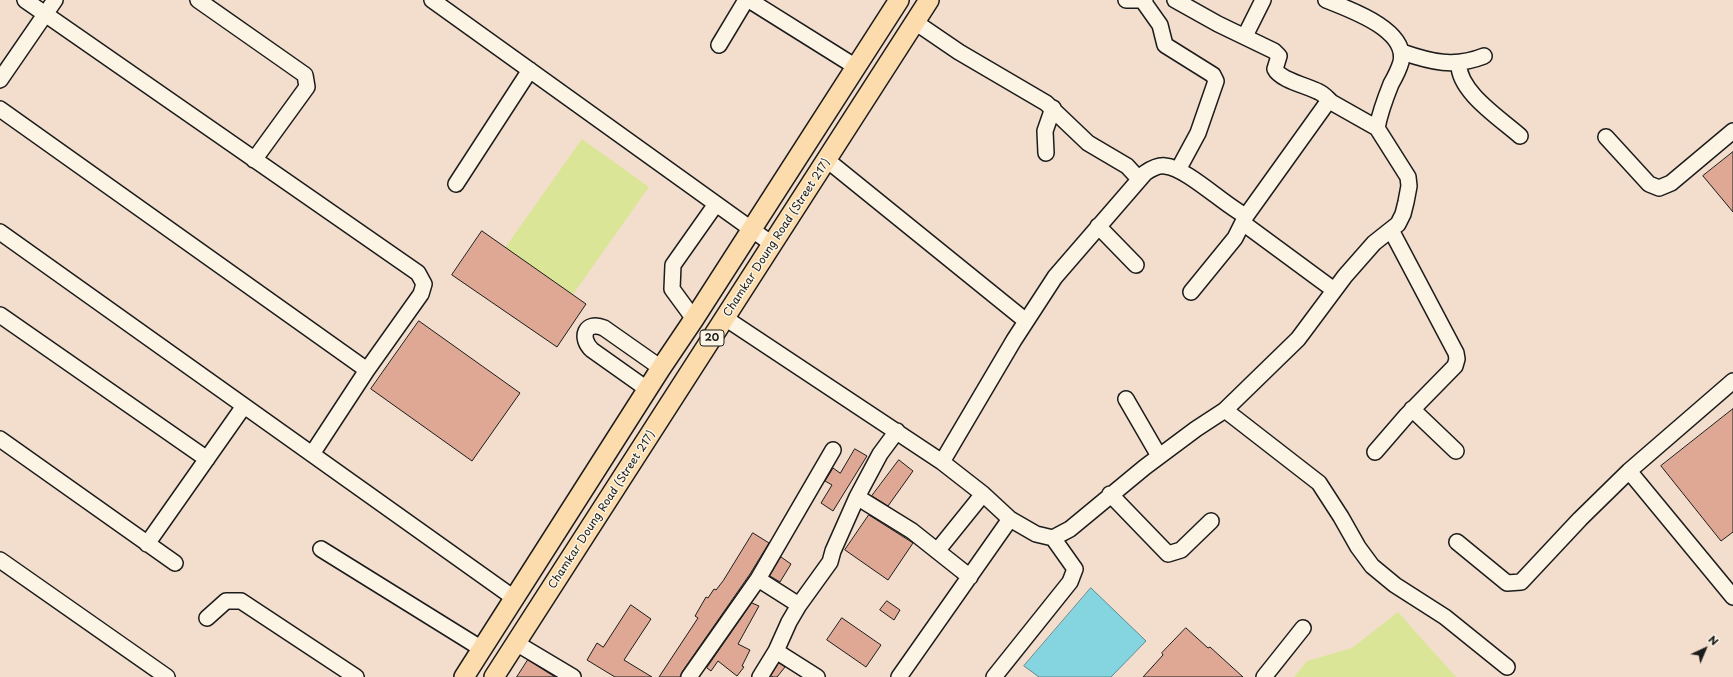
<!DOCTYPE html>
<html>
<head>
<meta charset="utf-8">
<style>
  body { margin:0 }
  #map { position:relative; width:1733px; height:677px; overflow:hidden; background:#f3decd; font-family:"Playpen Sans",sans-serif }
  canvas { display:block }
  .north { position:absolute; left:1685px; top:629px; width:40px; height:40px; -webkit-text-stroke:3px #fcf5e5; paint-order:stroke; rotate:44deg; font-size:11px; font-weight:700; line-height:16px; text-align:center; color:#1c1c1c }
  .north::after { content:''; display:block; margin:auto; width:14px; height:18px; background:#1c1c1c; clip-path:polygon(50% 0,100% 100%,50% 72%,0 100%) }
</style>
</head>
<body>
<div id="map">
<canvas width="1733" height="677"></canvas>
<div class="north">N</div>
</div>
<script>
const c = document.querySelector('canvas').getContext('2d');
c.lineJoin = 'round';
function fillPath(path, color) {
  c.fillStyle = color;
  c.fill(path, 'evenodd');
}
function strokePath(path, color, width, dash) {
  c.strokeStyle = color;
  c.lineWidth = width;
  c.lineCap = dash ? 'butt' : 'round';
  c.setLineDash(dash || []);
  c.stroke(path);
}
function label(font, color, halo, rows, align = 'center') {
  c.font = font + ' "Playpen Sans",sans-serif';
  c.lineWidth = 3;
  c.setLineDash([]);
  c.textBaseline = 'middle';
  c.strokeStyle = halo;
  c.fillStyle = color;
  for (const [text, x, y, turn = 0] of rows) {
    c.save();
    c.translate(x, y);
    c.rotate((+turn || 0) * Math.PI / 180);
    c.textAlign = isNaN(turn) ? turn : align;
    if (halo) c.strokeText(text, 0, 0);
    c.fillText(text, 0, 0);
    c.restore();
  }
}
const green = new Path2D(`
  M582,139L649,187L569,300L502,252Z
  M1398,612L1456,677H1294L1307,661L1352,648Z`);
const water = new Path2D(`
  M1091,588L1146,641L1111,677H1039L1024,666Z`);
const building = new Path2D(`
  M1733,152V212L1703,176Z
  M482,231L586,304L557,347L452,275Z
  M419,321L520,393L472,461L371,389Z
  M1733,409V532L1721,541L1661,466Z
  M855,449L867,456L833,511L821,503L832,485L825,481L833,468L840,473Z
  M899,460L913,471L888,506L872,496Z
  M869,515L913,543L888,580L845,550Z
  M753,533L769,543L750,574L682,672L680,677H659L698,618L695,616L706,597L708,598L714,589L716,590L723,581Z
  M781,557L791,564L780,582L770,576Z
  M887,601L900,610L894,620L880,610Z
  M752,603L759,606L738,644L750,650L742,666L744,667L737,676L718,661L711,671L707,668Z
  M631,605L651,619L624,660L652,677H615L587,660L597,643L603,647Z
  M842,618L881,645L866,667L827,640Z
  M1186,628L1208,648L1210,647L1243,677H1143L1163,655L1162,653Z
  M528,660L555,677H517Z
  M779,663L785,667L777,677H773L771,676Z`);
const minor = new Path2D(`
  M25,0L418,273L424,284L421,294L367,370L312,454
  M198,0L305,75L307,87L254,160
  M432,0L772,244
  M749,0L856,67
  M1126,0H1145
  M1175,0L1218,24L1274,51L1279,56L1275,69C1280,80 1308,86 1319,92C1324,94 1327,98 1331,102
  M1143,1L1160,25L1165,45L1213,75L1216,81L1198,133L1178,170
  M915,22L959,52L1046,103L1088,143L1127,166L1139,179
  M1245,36L1263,0
  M719,45L746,0
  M1402,52C1431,62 1454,68 1484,56
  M1459,63C1457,91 1501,119 1520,136
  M0,80L55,0
  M0,109L367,370
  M1606,137L1649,184L1659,188L1671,183L1733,131
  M1046,153L1045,131L1053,108
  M827,160L1026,321
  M456,184L530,70
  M1243,223L1334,290
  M1098,226L1136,265
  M0,232L514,598
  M1191,292L1235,238L1246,216L1327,103L1331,102L1377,128
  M0,315L207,459
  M725,318L942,462L983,494L1010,519L1036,534L1053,538L1070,529L1145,467L1196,429L1225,410L1298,339L1345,276L1374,243L1398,224L1403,214L1406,202L1409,186L1408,177L1377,128C1380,112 1385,99 1391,84C1395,77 1399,69 1401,62C1408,29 1348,9 1326,0
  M694,319L672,289L673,265L716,204
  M647,389L592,350C579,338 585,320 604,328L661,368
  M1126,399L1159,456
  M1412,409L1456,451
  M1225,410L1319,483L1341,517L1358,547L1372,566L1395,585L1445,617L1507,667
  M897,431L880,454L857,497L912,531L970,577
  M0,439L175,563
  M1375,452L1407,415L1455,366L1457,359L1456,353L1391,230
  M942,462L1014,340L1055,277L1145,173C1151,169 1158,165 1165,166C1187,168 1224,205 1246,216
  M1629,471L1733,597
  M1110,494L1168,554L1181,550L1211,521
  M1457,542L1507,583L1521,582L1580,519L1629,471L1733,381
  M147,544L244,406
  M321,549L482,649
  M937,551L983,494
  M0,560L167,677
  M799,605L758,579L833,450
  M207,618L226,601H241L356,677
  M516,643L573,677
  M776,651L817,677
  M689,677L758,579
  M760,677L776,651L789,622L799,605L830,562L833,551L857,497
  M899,677L1010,519
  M994,677L1070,582L1075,569L1053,538
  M1264,677L1303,628`);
const major = new Path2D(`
  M464,677L661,368L694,319L899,0
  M494,677L929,0`);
const shields = [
  [712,338,24]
];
const shieldNames = [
  ["20",712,338]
];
const streetNames = [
  ["Chamkar Doung Road (Street 217)",777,238,-57],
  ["Chamkar Doung Road (Street 217)",602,510,-57]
];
fillPath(green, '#dae598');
fillPath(water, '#85d5e1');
strokePath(water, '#5b8b92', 1);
fillPath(building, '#dea894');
strokePath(building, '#1c1c1c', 1);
strokePath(minor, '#1c1c1c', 18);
strokePath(major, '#1c1c1c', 22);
strokePath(minor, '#fcf5e5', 15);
strokePath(major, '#fcdcac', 19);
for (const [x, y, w] of shields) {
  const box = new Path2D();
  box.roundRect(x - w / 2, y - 8, w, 16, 3);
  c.fillStyle = '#fcf5e5';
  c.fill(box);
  strokePath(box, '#1c1c1c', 1);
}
label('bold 10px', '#1c1c1c', null, shieldNames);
label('11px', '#1c1c1c', '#fcf5e5', streetNames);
</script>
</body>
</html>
